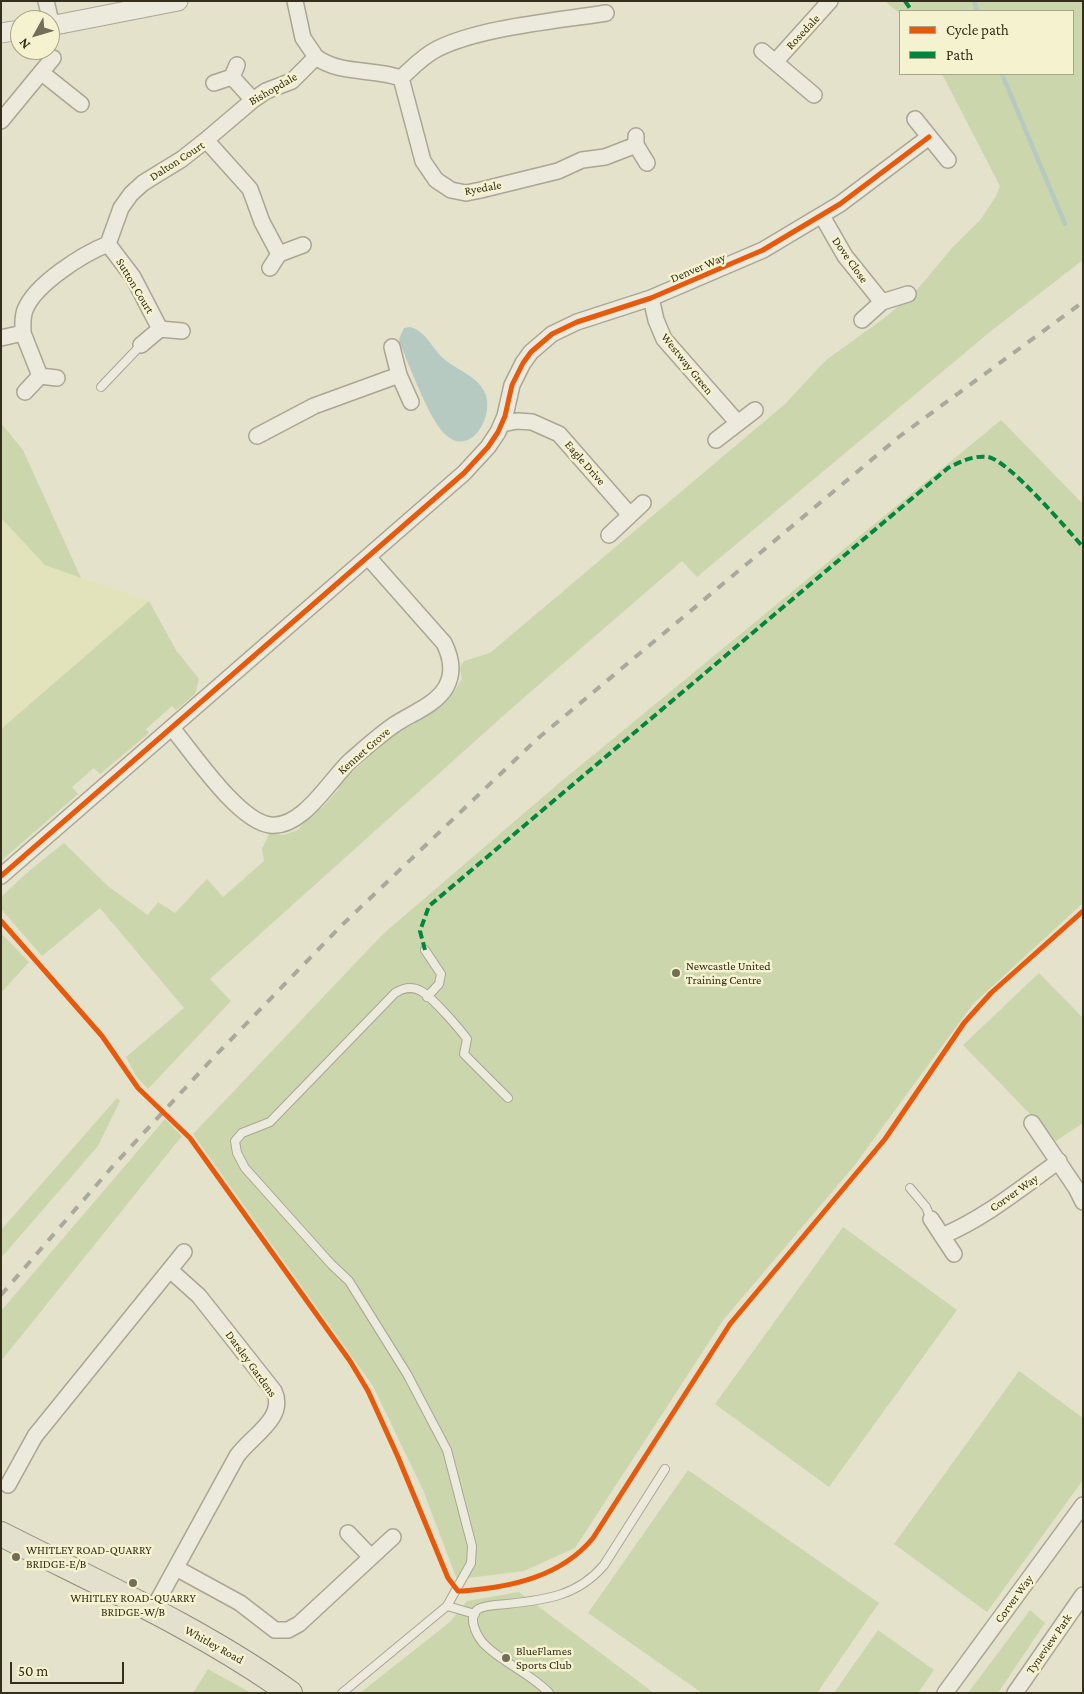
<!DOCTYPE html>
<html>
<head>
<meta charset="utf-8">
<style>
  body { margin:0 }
  #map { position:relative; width:1084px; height:1694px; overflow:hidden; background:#e4e2ca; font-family:"Crimson Pro",serif }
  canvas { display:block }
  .frame { position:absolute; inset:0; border:2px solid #362e1c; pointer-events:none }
  .legend { position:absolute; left:899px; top:10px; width:175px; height:65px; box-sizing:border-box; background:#f5f2cf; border:1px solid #a9a487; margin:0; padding:6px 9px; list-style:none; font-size:15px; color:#362e1c }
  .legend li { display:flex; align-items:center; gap:10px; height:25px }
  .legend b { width:25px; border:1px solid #a9a487 }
  .north { position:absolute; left:10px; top:10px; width:50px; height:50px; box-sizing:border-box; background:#f5f2cf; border:1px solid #a9a487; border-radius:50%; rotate:231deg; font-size:14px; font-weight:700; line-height:20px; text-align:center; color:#362e1c }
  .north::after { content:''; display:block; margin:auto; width:18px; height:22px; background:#736d59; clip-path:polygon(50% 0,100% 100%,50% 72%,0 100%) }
  .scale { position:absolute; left:10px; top:1662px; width:114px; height:22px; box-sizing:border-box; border:2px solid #362e1c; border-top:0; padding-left:6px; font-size:15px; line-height:18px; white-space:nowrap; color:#362e1c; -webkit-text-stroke:4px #f5f2cf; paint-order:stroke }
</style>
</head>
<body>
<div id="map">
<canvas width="1084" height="1694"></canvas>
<div class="frame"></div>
<ul class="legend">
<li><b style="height:6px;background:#e8590c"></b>Cycle path</li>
<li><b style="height:6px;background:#00873e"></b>Path</li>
</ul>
<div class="north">N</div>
<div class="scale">50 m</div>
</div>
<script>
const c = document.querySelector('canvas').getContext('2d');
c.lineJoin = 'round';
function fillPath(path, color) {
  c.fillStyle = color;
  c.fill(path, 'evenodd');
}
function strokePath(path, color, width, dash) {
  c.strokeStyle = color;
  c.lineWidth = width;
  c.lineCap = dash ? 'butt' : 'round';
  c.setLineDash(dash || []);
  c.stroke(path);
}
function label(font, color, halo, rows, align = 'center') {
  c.font = font + ' "Crimson Pro",serif';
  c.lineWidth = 5;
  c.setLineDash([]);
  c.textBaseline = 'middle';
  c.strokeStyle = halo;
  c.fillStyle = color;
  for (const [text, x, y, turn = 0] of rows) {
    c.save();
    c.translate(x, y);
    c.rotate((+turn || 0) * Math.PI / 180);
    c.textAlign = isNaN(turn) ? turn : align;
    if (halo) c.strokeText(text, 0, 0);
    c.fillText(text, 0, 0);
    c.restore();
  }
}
const farmland = new Path2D(`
  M1,518L45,565L149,601L1,729Z`);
const green = new Path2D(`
  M885,1H1083V260L991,331L697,577L682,561L512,708L210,979L231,1001L148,1089L136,1076L126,1057L184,1008L100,908L42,956L1,909V897L29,871L64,843L109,887L148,915L158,902L175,913L207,879L223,897L264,861L262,849L270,832L283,835L298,830L315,810L322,808L338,790L339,784L400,729L413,725L455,690L462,679L460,668L464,661L490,653L785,404L826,360L887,316L916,291L952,248L981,219L996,196L1000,186L942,74H1073V11H900V14Z
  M1001,420L1083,504V903L973,1004L854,1166L724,1319L575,1548L524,1571L468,1578L459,1585L423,1490L373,1386L193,1134L383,934L558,784Z
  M1,423L23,450L81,578L45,565L1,518Z
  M149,601L176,650L199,679L195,694L176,710L172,706L146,729L149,733L100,774L94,768L72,787L78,794L1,861V729Z
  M1,933L29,962L1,993Z
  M1039,973L1083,1018V1123L1056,1141L963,1045Z
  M117,1098L120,1101L98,1146L1,1258V1230Z
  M165,1119L182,1136L1,1361V1311Z
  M843,1227L957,1310L829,1487L715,1404Z
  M1019,1371L1083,1418V1480L987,1612L894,1544Z
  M688,1470L879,1603L817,1693H702L588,1613Z
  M519,1592L654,1693H360L450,1622L467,1601Z
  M1030,1610L1045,1623L998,1693H968Z
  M878,1630L934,1670L918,1693H834Z
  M208,1669L251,1693H193Z`);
const water = new Path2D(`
  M410,327C427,332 431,347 443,358C456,370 476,375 484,391C496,412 473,457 447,436C430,423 410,366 400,344L399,339L404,328Z`);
const stream = new Path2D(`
  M974,1L977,11
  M1002,74L1065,224`);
const service = new Path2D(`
  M101,387L141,345
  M425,950L441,974L439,984L427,997
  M910,1188L926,1207L931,1219
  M447,1606L475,1614
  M342,1693L447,1606L471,1563L472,1546L447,1450L407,1374L349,1281L331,1264L245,1168L237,1153L235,1141L242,1133L270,1122L395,993C403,988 412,986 421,991C432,997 459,1028 467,1039L464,1054L508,1098
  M549,1693C530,1673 503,1663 485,1645C478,1638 467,1619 477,1610C483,1605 499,1605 507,1604C545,1600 578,1596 604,1565L665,1469`);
const minor = new Path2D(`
  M46,1L52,26
  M606,13C557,21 481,27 437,49C423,56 412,68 401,78L423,161L436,180L451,190L466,193L481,190L558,171L582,160L605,157L636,145
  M762,51L814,95
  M316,57C340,75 373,68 401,78
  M775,62L830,1
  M42,73L81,104
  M232,77L253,100
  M214,83L232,77L237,65
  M915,119L948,160
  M1,121L53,58
  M636,136V145L647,163
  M206,140L253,100L266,91L292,81L316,57L303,38L295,1
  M822,216L845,256L882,302
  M108,244L121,208L131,194L143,183L182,159L206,140L250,189L262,222L279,254
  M108,244L133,277L160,329
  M270,268L279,254L303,245
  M651,298L656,320L664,339L737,422
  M862,320L882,302L908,294
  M23,333C23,325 22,318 25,310C35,284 83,254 108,244
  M1,338L23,333L40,376
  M141,345L160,329L182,331
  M392,347L399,375L411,402
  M25,392L40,376L57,378
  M502,424L517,421L532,422L559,434L630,515
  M257,436L314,406L399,375
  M716,440L755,410
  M609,535L643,503
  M172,728C193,753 238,821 270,825C302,829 329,781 350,761C364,749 378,736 394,725C410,714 436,705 446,687C454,673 451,657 444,643L368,557
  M1,876L464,473L488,447L498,432L505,416L512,385L523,363L531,352L552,334L577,322L651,298L763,250L840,204L929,137
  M1032,1123L1076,1188L1083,1202
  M931,1219L954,1254
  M942,1236C985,1218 1021,1188 1059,1161
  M8,1485L35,1436L184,1252
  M348,1533L371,1557
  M176,1568L240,1603L275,1630H288L299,1624L393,1537
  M152,1611L237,1456C251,1436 287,1418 274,1391L199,1296L170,1270
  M945,1693L1083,1505
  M1015,1693L1083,1595`);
const tertiary = new Path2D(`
  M50,26L178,1
  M1,33L20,30`);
const primary = new Path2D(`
  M1,1534C99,1584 201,1629 290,1693`);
const rail = new Path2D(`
  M1,1295L113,1166L214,1057L341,926L536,740L900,436L1083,302`);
const quiet = new Path2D(`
  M905,1L912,11
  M425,950L420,931L429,906L948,468C960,462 973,455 988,457C1008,460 1067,529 1083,547`);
const cycleway = new Path2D(`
  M1,876L464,473L488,447L498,432L505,416L512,385L523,363L531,352L552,334L577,322L651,298L763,250L840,204L929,137
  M1,921L102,1036L138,1088L190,1138L350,1361L368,1391L398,1457L448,1578L458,1591H463C511,1587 561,1577 593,1538L730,1324L885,1139L964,1023L991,993L1083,911`);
const markers = [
  [676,973,5,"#736d59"],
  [16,1557,5,"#736d59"],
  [133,1583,5,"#736d59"],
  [506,1658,5,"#736d59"]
];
const streetNames = [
  ["Rosedale",803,32,-47],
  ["Bishopdale",273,89,-30],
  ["Dalton Court",177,161,-33],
  ["Ryedale",483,188,-10],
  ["Dove Close",850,260,55],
  ["Denver Way",698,268,-23],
  ["Sutton Court",135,286,59],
  ["Westway Green",687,364,51],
  ["Eagle Drive",585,463,49],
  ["Kennet Grove",364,751,-41],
  ["Corver Way",1014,1193,-35],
  ["Darsley Gardens",251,1364,54],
  ["Corver Way",1014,1599,-54],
  ["Tyneview Park",1049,1644,-55],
  ["Whitley Road",214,1645,29]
];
const poiNames = [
  ["Newcastle United",686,966],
  ["Training Centre",686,980],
  ["WHITLEY ROAD-QUARRY",26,1550],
  ["BRIDGE-E/B",26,1564],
  ["WHITLEY ROAD-QUARRY",133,1598,"center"],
  ["BRIDGE-W/B",133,1612,"center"],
  ["BlueFlames",516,1651],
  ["Sports Club",516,1665]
];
fillPath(farmland, '#e2e3ba');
fillPath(green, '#ccd6ac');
fillPath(water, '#b6cac1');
strokePath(stream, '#b6cac1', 4.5);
strokePath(service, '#a9a694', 10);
strokePath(minor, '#a9a694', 18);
strokePath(tertiary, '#a9a694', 21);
strokePath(primary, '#8e8a7a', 26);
strokePath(service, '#eceadc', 8);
strokePath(minor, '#eceadc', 15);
strokePath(tertiary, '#eceadc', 19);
strokePath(primary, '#e3e1cd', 24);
strokePath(rail, '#aaa99d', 4, [9, 9]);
strokePath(quiet, '#00873e', 4, [8, 4]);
strokePath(cycleway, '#e8590c', 5);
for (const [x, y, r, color] of markers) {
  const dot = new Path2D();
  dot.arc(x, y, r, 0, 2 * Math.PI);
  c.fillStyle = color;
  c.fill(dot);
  strokePath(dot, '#f5f2cf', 2);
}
label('12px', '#362e1c', '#f5f2cf', streetNames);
label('12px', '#362e1c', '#f5f2cf', poiNames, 'left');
</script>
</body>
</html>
